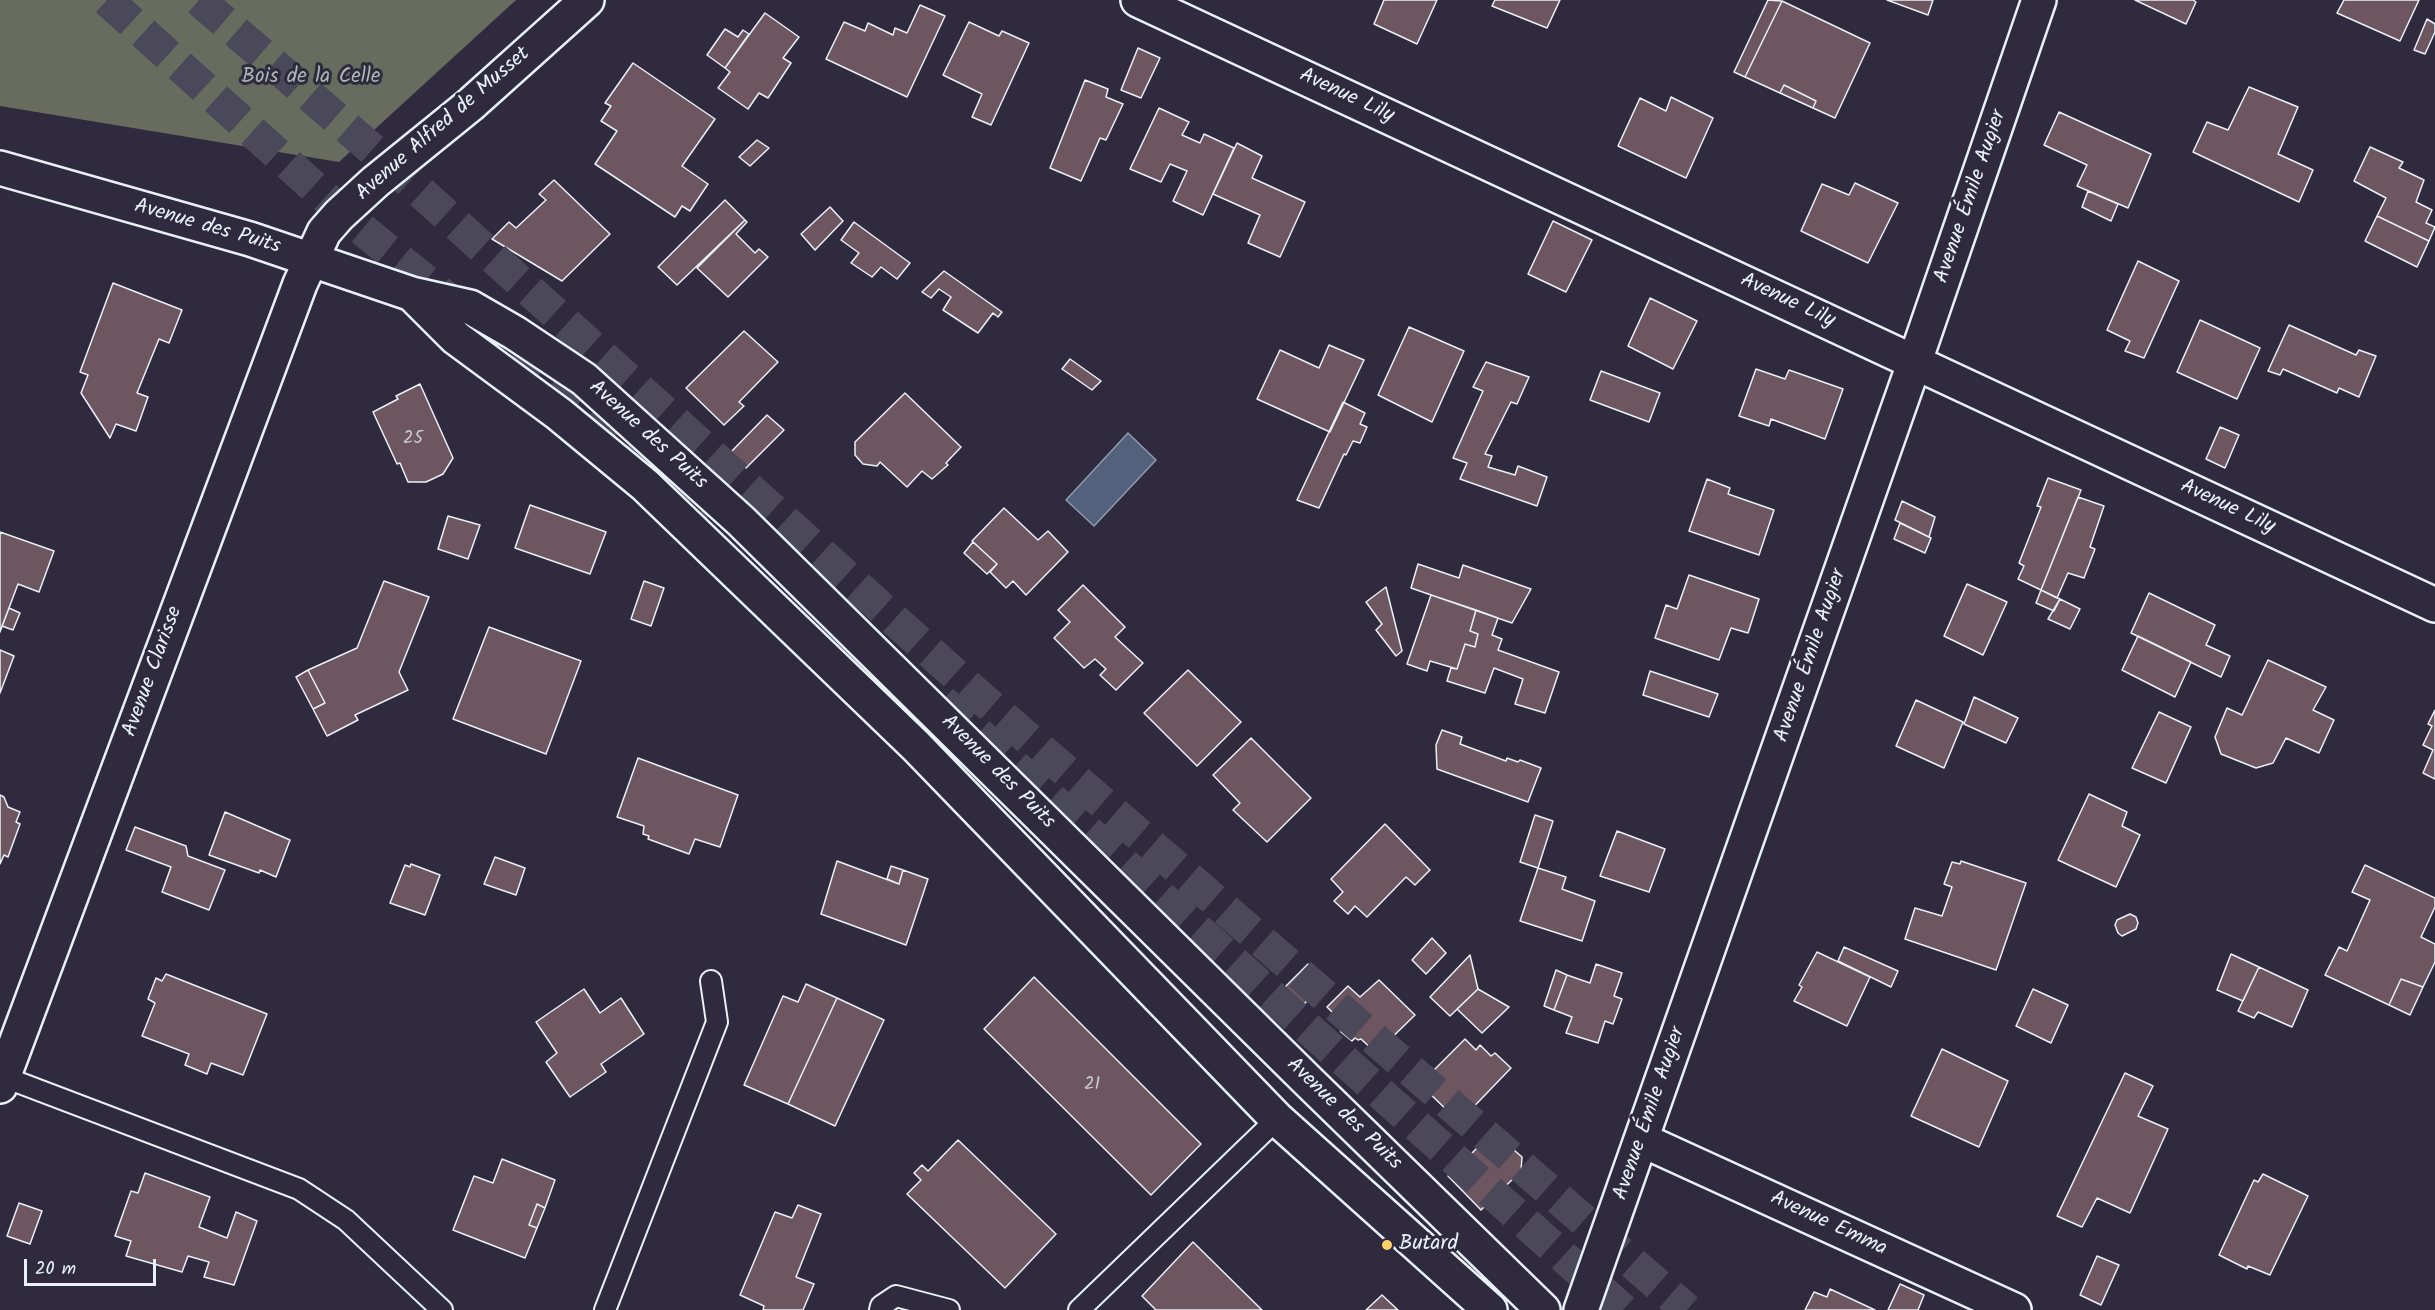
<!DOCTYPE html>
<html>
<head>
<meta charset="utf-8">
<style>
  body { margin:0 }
  #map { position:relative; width:2435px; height:1310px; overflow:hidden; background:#2f2a3d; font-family:Kalam,sans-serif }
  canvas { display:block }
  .scale { position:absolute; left:24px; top:1259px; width:132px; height:27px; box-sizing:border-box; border:3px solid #e8f1f8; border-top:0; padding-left:8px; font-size:18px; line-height:21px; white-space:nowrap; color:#e8f1f8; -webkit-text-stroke:4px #2f2a3d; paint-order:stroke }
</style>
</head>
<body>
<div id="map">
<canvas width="2435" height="1310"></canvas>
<div class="scale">20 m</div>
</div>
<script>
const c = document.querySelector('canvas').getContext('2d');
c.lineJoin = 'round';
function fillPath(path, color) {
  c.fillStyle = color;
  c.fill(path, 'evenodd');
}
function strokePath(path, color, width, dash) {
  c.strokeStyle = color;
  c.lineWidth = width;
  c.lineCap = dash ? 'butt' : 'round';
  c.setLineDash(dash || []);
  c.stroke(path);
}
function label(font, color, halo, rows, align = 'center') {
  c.font = font + ' Kalam,sans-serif';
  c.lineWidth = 6;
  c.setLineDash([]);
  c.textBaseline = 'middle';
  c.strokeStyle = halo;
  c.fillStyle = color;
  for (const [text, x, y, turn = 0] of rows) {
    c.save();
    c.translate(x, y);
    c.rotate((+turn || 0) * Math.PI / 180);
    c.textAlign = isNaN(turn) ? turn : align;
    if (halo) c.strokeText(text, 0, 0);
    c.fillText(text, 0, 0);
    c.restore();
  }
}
const green = new Path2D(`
  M0,0H516L339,162L0,106Z`);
const water = new Path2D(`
  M1128,433L1156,460L1094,526L1066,500Z`);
const building = new Path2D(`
  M1384,0H1437L1417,44L1374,24Z
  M1495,0H1560L1547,28L1492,6Z
  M1768,0L1782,1L1745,77L1734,72Z
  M1887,0H1933L1928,15Z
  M2135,0H2193L2196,2L2186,24Z
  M2344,0H2419L2400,41L2337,13Z
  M1782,1L1870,43L1835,118L1813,108L1816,101L1784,85L1780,93L1745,77Z
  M920,5L945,16L907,97L826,59L844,22L865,31L868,23L893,35L895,28L907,33Z
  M765,13L799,37L783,58L791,63L768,98L759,93L748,109L718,88L730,72L725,68Z
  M2427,19L2435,24V32L2425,54L2414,50Z
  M969,22L999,36L1002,31L1029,43L991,125L972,117L982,94L943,75Z
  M725,29L738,37L743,30L749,34L725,68L707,55Z
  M1138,48L1160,58L1141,98L1121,90Z
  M633,63L715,119L682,166L708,184L690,211L682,206L675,217L595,164L617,131L601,121L611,106L605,103Z
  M1085,80L1108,89L1106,97L1123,104L1106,140L1100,138L1081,181L1050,168Z
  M1784,85L1816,101L1813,108L1780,93Z
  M2249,87L2298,107L2278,154L2313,170L2299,202L2193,152L2207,122L2228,130Z
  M1671,97L1713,118L1686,178L1618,146L1640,98L1666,111Z
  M1159,108L1189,122L1182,135L1200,143L1204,134L1234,148L1203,215L1173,201L1187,171L1170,164L1161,182L1130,169Z
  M2059,112L2151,154L2128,208L2077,186L2087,165L2044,145Z
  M757,140L769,148L750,166L739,157Z
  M1237,143L1262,156L1252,178L1305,202L1280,257L1248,243L1260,215L1213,194Z
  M2370,147L2403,162L2399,168L2424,180L2416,202L2432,210L2426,223L2435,227L2429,241L2377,216L2386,198L2354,181Z
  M554,180L610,234L562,281L492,239L509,222L516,228L546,200L539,194Z
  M1855,183L1898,203L1868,263L1801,231L1822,184L1849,195Z
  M2088,191L2118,204L2111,221L2082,207Z
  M725,200L745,220L677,285L658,267Z
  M830,207L843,221L815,250L801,234Z
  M2377,216L2429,241L2417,267L2365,241Z
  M745,220L747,222L736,234L755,253L759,249L768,257L728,297L697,268Z
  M1553,221L1592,240L1566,292L1528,274Z
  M854,222L910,263L897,279L881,267L872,277L851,263L859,253L841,240Z
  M2138,261L2179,281L2144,358L2125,351L2130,341L2107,330Z
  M944,271L1002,312L998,317L993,313L978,333L943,310L951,297L939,289L931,298L922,292Z
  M113,283L182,310L169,343L159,339L137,393L148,397L136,431L116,424L110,438L81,393L88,375L80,372Z
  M1650,298L1697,321L1673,369L1628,346Z
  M2200,320L2260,348L2237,399L2177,372Z
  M2289,325L2356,355L2359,350L2376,356L2359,397L2339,388L2337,393L2283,369L2280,375L2268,371Z
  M1409,327L1464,351L1432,422L1378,395Z
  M744,331L778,362L739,402L744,406L724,425L686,388Z
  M1329,345L1364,360L1330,432L1257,399L1280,350L1319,368Z
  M1070,359L1101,381L1092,390L1062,369Z
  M1486,362L1529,377L1517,404L1511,402L1485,454L1492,456L1488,467L1515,475L1518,466L1547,477L1537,506L1460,479L1467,463L1453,458L1483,391L1473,387Z
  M1756,369L1785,379L1789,370L1843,389L1825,439L1771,419L1769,426L1739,416Z
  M1601,371L1660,393L1649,422L1590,400Z
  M420,384L453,458L443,474L426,482H408L400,463L397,464L373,412L398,399L396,396Z
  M905,393L961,447L946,463L948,465L932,479L922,471L907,487L880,462L877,466L863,464L855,455V442Z
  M1343,402L1365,413L1360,424L1367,427L1360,443L1353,441L1346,455L1344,454L1319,508L1297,500Z
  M767,415L784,430L746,468L730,453Z
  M2220,427L2239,435L2225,468L2206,459Z
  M2048,478L2081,490L2041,590L2018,579L2024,566L2019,563L2041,507L2037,506Z
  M1707,479L1730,488L1728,494L1774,510L1759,555L1689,531Z
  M2078,497L2104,506L2090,547L2095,549L2084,578L2068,573L2057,598L2041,590Z
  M1902,501L1935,517L1929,537L1895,520Z
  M530,505L606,532L590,574L515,548Z
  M1004,508L1038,540L1048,531L1068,552L1026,595L1013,581L1006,588L990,572L997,564L972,541Z
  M448,516L480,525L468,559L438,549Z
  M1900,523L1931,538L1925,553L1894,539Z
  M0,532L54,551L39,592L18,584L0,632Z
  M973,542L997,564L987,574L964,553Z
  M1418,564L1459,578L1463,565L1531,589L1512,623L1411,588Z
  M1689,575L1759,599L1748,633L1731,628L1719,660L1655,638L1666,605L1677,609Z
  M384,581L429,597L399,672L408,690L355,715L358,720L327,736L313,709L325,703L308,670L357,648Z
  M644,581L664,588L651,626L631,619Z
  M1967,584L2007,602L1983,655L1944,636Z
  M1083,585L1125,627L1115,637L1143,663L1116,690L1100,675L1106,669L1095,659L1084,668L1054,638L1070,622L1058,610Z
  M1386,587L1402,651L1396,656L1376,630L1382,624L1366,602Z
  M2041,590L2060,599L2054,611L2036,603Z
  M2149,593L2215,625L2206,645L2230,656L2221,677L2131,633Z
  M1431,595L1476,610L1470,631L1478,634L1475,647L1465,644L1457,669L1430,661L1427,671L1407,664Z
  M2060,599L2080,609L2070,629L2048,619Z
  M9,608L20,613L13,630L2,626Z
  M1476,610L1498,618L1492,635L1502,639L1498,650L1559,672L1545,713L1515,704L1523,679L1494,668L1485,693L1447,681L1451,668L1457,669L1465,644L1475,647L1478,634L1470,631Z
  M489,627L581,661L546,754L453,719Z
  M2138,636L2191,662L2175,697L2122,670Z
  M0,650L14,656L0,693Z
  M2268,660L2326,687L2313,710L2334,720L2319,753L2286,738L2273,763L2256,768L2221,754L2215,737L2227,708L2242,715Z
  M308,670L325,703L313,709L296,677Z
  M1188,670L1241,722L1197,766L1144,713Z
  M1650,671L1718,694L1709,717L1643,695Z
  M1974,697L2018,718L2006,743L1964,724Z
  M1916,700L1963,722L1944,768L1896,746Z
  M2435,710V779L2423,773L2433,750L2423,745L2432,726L2428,724Z
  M2159,712L2191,727L2166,783L2132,768Z
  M1442,730L1462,737L1460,744L1506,761L1507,758L1518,762L1520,760L1541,768L1528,802L1437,769L1436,745Z
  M1251,738L1311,798L1267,842L1233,810L1240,803L1213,775Z
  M638,758L738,795L720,847L695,839L689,854L648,839L649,836L643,834L644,826L617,817Z
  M2089,794L2127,812L2122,826L2140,835L2116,887L2058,860Z
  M0,795L4,797L8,807L20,812L16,822L20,824L8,857L4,855L0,864Z
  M225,812L290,840L276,877L260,870L259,873L209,855Z
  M1535,815L1553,821L1538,868L1520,862Z
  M1385,824L1430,870L1415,885L1406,877L1367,917L1355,906L1348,914L1334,901L1343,892L1331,879Z
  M135,827L186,846L188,856L225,870L209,910L162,892L171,867L126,850Z
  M1617,831L1665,849L1649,892L1600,876Z
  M495,857L525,868L516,895L484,884Z
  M837,861L899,884L903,870L928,879L906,945L821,914Z
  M1961,861L2026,883L1996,970L1905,939L1915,908L1942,916L1952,887L1944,884L1952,862L1960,864Z
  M411,864L440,875L425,915L390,903L405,865L410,867Z
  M2365,865L2435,898V907L2421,937L2435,944V962L2423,987L2401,979L2389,1005L2325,975L2339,947L2347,951L2370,900L2352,892Z
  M891,866L903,870L899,884L887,879Z
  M1538,868L1566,877L1562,889L1595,901L1582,941L1520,921Z
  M2130,914L2136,917L2138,923L2136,929L2122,936L2118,933L2115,925L2117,920Z
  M1432,938L1446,953L1426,974L1412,960Z
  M1844,947L1898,971L1891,987L1838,961Z
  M1817,952L1870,977L1847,1026L1794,1001L1802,987L1799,985Z
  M2231,954L2259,967L2243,1001L2217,990Z
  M1470,955L1478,989L1450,1016L1430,997Z
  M1308,964L1326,982L1293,1015L1275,997Z
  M1596,964L1622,973L1614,996L1622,999L1613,1024L1605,1021L1598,1043L1566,1033L1572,1017L1554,1010L1567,975L1590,983Z
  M2259,967L2308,990L2292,1027L2258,1012L2254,1018L2238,1011Z
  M1556,970L1567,975L1554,1010L1544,1006Z
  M166,974L267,1014L243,1075L211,1063L207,1074L185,1065L189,1054L142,1036L155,1003L148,999L156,978L162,981Z
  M1034,977L1201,1144L1151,1195L984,1029Z
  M2401,979L2423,987L2410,1015L2389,1005Z
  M1379,980L1415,1015L1376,1053L1361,1039L1358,1040L1355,1038L1352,1041L1341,1032L1340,1028L1343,1023L1327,1007L1348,986L1360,997Z
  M806,984L837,998L788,1104L744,1085L783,996L798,1002Z
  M584,989L600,1013L621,998L644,1034L601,1064L606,1072L570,1097L546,1062L557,1053L536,1022Z
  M1478,989L1509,1007L1482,1033L1457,1009Z
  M2033,989L2068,1005L2051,1043L2016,1026Z
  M837,998L884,1020L835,1126L788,1104Z
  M1465,1039L1476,1050L1480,1045L1491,1056L1495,1053L1511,1068L1459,1122L1420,1084Z
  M1942,1049L2008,1081L1979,1147L1911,1116Z
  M2125,1073L2153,1086L2138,1116L2168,1129L2130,1213L2097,1198L2082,1227L2057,1216Z
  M958,1140L1056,1234L1005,1288L907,1194L921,1180L914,1173L922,1165L928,1171Z
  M1507,1144L1522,1157L1521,1171L1481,1210L1448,1176L1464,1161L1458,1156L1464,1150L1470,1155L1479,1146L1493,1159Z
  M502,1159L555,1180L545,1208L537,1204L529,1225L537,1228L525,1258L453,1230L474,1176L493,1183Z
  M145,1173L210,1197L199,1227L227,1238L236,1212L257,1221L234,1285L204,1277L209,1262L188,1256L182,1272L126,1256L131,1241L115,1236L131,1191L138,1193Z
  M2263,1174L2308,1196L2270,1275L2248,1266L2247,1269L2219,1255L2254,1180L2258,1182Z
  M19,1203L42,1211L30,1244L7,1236Z
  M537,1204L545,1208L537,1228L529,1225Z
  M798,1205L821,1214L796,1277L814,1284L803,1310H763L764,1306L740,1295L775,1212L792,1218Z
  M1193,1242L1262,1310H1156L1142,1296Z
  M2097,1256L2119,1265L2101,1305L2080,1295Z
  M1900,1284L1924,1295L1918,1310H1888Z
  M1830,1289L1875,1310H1805L1814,1292L1827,1297Z
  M1382,1295L1398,1310H1366Z`);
const motorwayTunnel = new Path2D(`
  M107,0L347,217L711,513
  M199,0L403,176L970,688L1687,1310
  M942,701L1623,1310`);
const service = new Path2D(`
  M4,1077L299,1189L346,1220L442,1310
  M605,1310L717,1022L711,981
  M880,1310L881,1306L896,1296L949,1310
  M1079,1310L1277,1119`);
const minor = new Path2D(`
  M1138,0L2435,605
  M0,1086L300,284L324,232L339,215L375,182L470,105L587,0
  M1642,1140L2014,1310
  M1581,1310L1915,361L2039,0`);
const tertiary = new Path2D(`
  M0,168L250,239L412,294L470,307L515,333L584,379L741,521L1309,1082L1543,1310
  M412,294L456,338L559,414L645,485L916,746L1277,1119L1490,1310`);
const markers = [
  [1387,1245,6,"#ffd166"]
];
const numberNames = [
  ["25",413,440],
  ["21",1092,1086]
];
const parkNames = [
  ["Bois de la Celle",311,78]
];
const streetNames = [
  ["Avenue Lily",1346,97,25],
  ["Avenue Alfred de Musset",444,125,-41],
  ["Avenue Émile Augier",1972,197,-71],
  ["Avenue des Puits",207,228,16],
  ["Avenue Lily",1787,302,25],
  ["Avenue des Puits",647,436,42],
  ["Avenue Lily",2227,508,25],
  ["Avenue Émile Augier",1812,656,-71],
  ["Avenue Clarisse",154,672,-70],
  ["Avenue des Puits",997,773,45],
  ["Avenue Émile Augier",1651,1114,-71],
  ["Avenue des Puits",1343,1115,44],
  ["Avenue Emma",1828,1225,25]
];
const poiNames = [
  ["Butard",1399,1245]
];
fillPath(green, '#686c5f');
fillPath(water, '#53617c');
strokePath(water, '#8f9bae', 1.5);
fillPath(building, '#6e5660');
strokePath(building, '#e8f1f8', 1.5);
strokePath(motorwayTunnel, '#4b4859', 33, [33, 16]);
strokePath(service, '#e8f1f8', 24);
strokePath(minor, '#e8f1f8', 38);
strokePath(tertiary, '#e8f1f8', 38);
strokePath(service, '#2f2a3d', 20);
strokePath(minor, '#2f2a3d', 33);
strokePath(tertiary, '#2f2a3d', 33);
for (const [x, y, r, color] of markers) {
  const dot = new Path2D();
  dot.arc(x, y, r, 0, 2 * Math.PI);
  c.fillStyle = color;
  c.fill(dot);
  strokePath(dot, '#2f2a3d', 2);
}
label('18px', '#cacad2', null, numberNames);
label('21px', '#aeb5b3', '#2f2a3d', parkNames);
label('21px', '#e8f1f8', '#2f2a3d', streetNames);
label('21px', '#e8f1f8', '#2f2a3d', poiNames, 'left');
</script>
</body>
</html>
